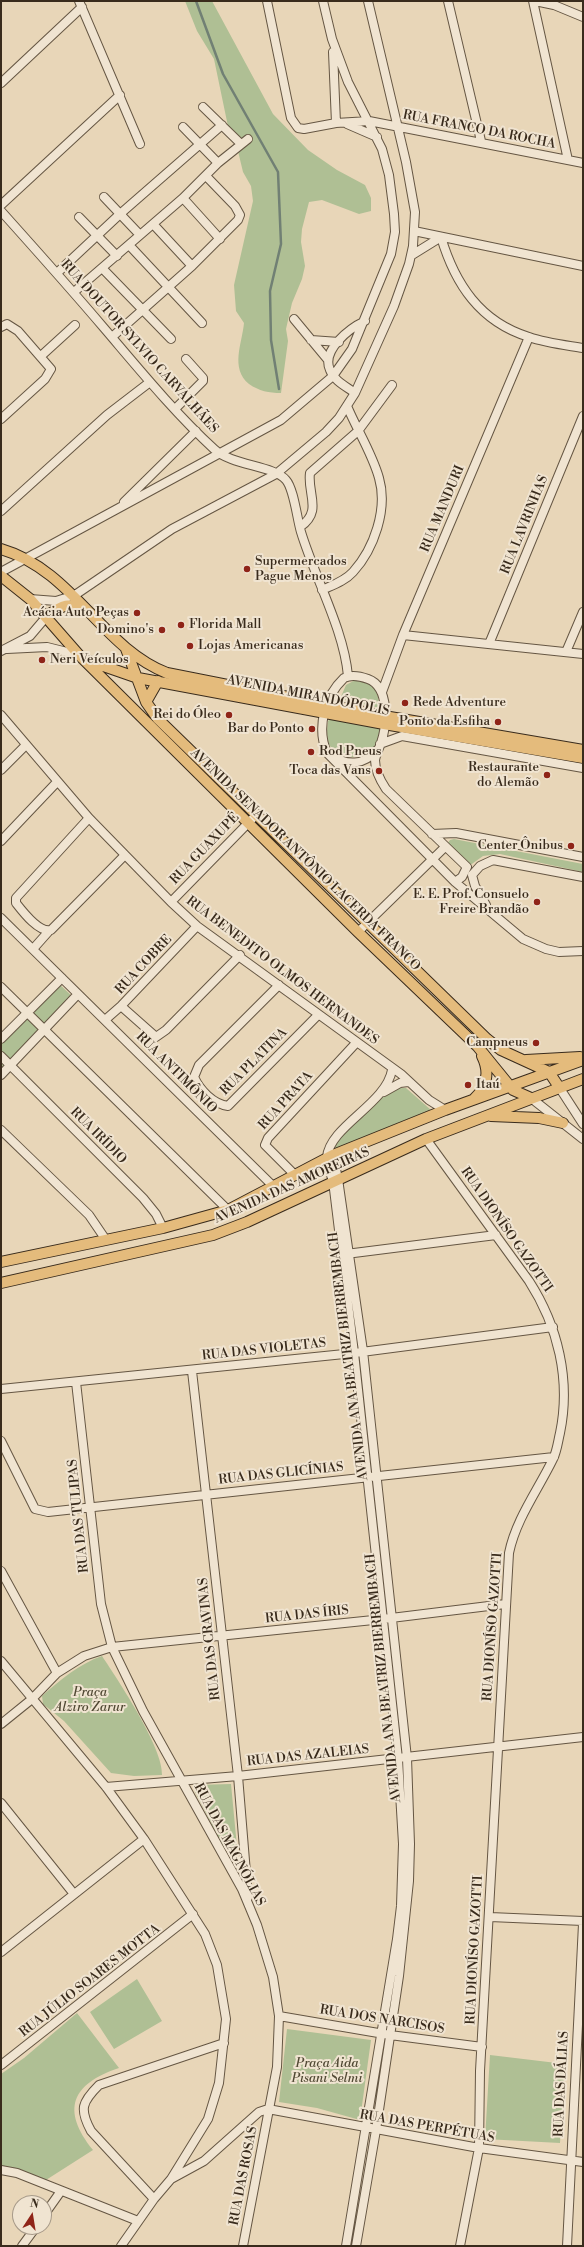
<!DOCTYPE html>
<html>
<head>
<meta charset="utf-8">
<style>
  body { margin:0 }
  #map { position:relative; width:584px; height:2247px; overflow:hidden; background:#e8d6b8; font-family:"Libre Bodoni",serif }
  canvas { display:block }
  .frame { position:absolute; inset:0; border:2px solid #392b1c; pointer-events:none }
  .north { position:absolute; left:12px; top:2195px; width:40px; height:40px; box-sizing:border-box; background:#f0e4d1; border:1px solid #a79a89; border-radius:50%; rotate:12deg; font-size:11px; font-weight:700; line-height:16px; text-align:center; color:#392b1c }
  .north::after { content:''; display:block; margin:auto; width:14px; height:18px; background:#8f2418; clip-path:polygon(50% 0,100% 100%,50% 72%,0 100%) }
</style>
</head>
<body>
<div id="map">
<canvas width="584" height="2247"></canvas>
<div class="frame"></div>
<div class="north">N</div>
</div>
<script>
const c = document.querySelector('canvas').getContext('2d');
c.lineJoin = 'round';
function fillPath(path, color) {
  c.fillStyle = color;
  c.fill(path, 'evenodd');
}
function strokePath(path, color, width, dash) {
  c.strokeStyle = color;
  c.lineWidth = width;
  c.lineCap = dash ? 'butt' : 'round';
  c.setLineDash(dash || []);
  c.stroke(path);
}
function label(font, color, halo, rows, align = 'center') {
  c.font = font + ' "Libre Bodoni",serif';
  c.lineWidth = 4;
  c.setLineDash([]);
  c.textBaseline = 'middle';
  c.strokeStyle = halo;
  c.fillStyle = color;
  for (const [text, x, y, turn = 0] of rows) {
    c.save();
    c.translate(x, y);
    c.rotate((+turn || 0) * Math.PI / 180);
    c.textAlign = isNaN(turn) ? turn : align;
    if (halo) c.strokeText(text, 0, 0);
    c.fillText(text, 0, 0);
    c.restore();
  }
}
const green = new Path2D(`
  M185,1H212L273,114L308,150L337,170L365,185L371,198V211L359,214L322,200L309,202L302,229L301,242L305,266L302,279L292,303L286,329L288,341L281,393C269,393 259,391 249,384C230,368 242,344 244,323L236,311L234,285L253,201L251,186L243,172L237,147L230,136L214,59L197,31Z
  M357,679C374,683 379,691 379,708L340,699L346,685Z
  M331,718L376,726L381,730C380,733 380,739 378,742C369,759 341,764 330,746C326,738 327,729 328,721Z
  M454,839L583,864V872L500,854L483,856L469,866L447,844L450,840Z
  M58,983L73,997L1,1072V1042Z
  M398,1088H406L431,1110L331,1154C344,1127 371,1101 398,1088Z
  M102,1656C118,1680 164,1749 162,1775L134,1776L111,1773L64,1721L43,1704L42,1696C60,1680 79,1664 102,1656Z
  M231,1784L237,1847V1869L233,1856L222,1844L195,1792L194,1785Z
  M137,1979L162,2021L114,2049L90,2012Z
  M77,2013L119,2068C71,2084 61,2110 93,2150L46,2180L1,2167V2074L24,2058Z
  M287,2029L371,2040L360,2120L317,2108L279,2102Z
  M490,2055L565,2064L560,2143L485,2139Z`);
const stream = new Path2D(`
  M196,1L223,74L278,172L281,244L270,291L271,340L279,389`);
const minor = new Path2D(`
  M79,1L140,144
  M267,1L291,118L298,128L304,129L336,123L369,121L583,163
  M448,1L481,141
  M533,1L568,160
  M535,1L554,5L583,17
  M333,52L336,123
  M1,83L82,7
  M203,107L241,144
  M347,124L377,137
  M183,127L218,163
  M104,197L140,235
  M183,198L220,239
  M1,205L120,95
  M1,211C36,250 70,288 104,328C139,369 174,412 214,449C232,466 273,465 286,480C294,489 297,519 301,532C315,578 344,630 348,676
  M79,217L117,256
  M153,224L192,266
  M414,231L583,266
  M441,237C455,284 480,322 529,337C546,343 565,345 583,348
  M129,245L202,323
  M412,255L441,237
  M102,268L171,339
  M57,273L120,214L222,125
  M74,292L183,198L218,163L248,139
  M294,319L328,360
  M1,327L7,324L18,331L51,369L45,379L1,419
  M112,337L192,266L238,220L240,215L235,206L206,176
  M311,340L339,342
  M41,356L75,325
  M355,393C347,387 334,381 330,370C321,350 350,328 365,321
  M175,409L203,381V378L186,359
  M124,502L196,431
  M1,511L107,415L150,382
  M300,527C323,511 307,494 310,473L358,431L392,385
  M1,572L281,420L333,376L352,349L391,254L395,232L394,214L389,175L382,149L348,82L332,39L323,1
  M322,590C333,585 345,581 353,572C374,549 388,509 379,478C372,453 357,430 347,406
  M30,599L56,601L75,595L172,529L276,474L326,432L339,418L355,393L394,306L409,264L413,246L415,212L406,162L368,1
  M403,635L583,654
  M489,644L583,416
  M7,649L47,647L79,655
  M1,651L30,636L47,616
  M566,652L583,612
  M382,692L403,635L529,337
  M1,715L89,818L171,902L197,926L401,1074L429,1100L445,1110
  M380,744L402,736L583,768
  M331,754C347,767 364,765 377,750
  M1,770L26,745
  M89,818L16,898V903C23,912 39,933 51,930L124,856
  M432,834L456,833L583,857
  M1,841L57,782
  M455,882L462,877L467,867L386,789C380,780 375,771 375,760C376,754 379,749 381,743C387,725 390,687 368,679C360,676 352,674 344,678C325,696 316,727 327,753L455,882L523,939L546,949L559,952L583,951
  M171,902L257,814
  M486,905L475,886L472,875L480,866L493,860L583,877
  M1,918L274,1187
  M358,932L445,847
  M33,949L49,931
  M279,985L199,1065L194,1077C200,1090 213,1104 228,1106L318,1015
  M1,987L228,1210
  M121,1006L156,1037L166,1030L240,955
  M105,1020L121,1006L197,926
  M1,1039L62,978
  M1,1056L143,1198L156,1214L163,1228
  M1,1075L78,994
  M559,1087L583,1124
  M384,1092L400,1083L408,1082
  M531,1098L583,1139
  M1,1130L89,1215L106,1240
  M426,1139L529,1281C558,1326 571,1380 560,1433C558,1441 557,1451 553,1459C538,1490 516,1519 509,1553L480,2071L479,2148L460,2246
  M333,1155L338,1179L363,1351L407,1758L410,1844L409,1881L399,1976L376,2130L356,2246
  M296,1176L265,1145L268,1138L356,1043
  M346,1254L496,1235
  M192,1371L238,1776L248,1897
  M76,1382L101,1604L112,1647L143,1711L242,1889L257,1925L273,1977L279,2016L277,2067L243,2246
  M1,1389L354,1353L553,1327
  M1,1441L35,1509L48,1512L554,1457
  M1,1571L57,1673
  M1,1661L106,1787L144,1839L205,1934L217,1965L226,2019L219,2083L208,2119L171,2179
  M1,1724L32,1699L57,1673L84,1656L112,1647L383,1619L505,1604
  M106,1787L238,1776L583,1737
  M1,1803L74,1894
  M490,1917L583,1921
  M1,1952L144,1839
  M279,2016L390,2035L482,2047
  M1,2065L193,1914
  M1,2170L17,2173L138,2221
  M154,2199L91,2131C79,2109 82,2102 99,2085L224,2043
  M44,2215L61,2191
  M22,2246L36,2227
  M121,2246L154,2199L171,2179L204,2161L259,2112L268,2109L479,2148L583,2162
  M346,2246L397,1939L401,1906L403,1844L398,1759L354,1353L333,1181C331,1174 326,1165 327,1157C330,1126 386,1104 392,1070
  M567,2246L583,1924`);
const major = new Path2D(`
  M1,549C73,570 102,648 167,673L384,716L583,750
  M1,576L30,599L79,655L358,932L478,1047L513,1090L531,1098
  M47,616C61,606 71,600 86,611
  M126,649L146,702L158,719L487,1039L501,1050L549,1072L559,1087
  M89,661L138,678L384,724L583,758
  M146,702L158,681
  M526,1060L580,1057
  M474,1099C487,1087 490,1072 482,1056
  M491,1116L539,1118L563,1123
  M1,1262L163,1228L228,1210L333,1155L445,1110L583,1060
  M1,1283L213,1235L247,1222L426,1139L583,1079`);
const markers = [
  [247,569,4,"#8f2418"],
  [137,613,4,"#8f2418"],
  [181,625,4,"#8f2418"],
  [162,630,4,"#8f2418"],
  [190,646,4,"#8f2418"],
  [42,660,4,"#8f2418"],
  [405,703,4,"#8f2418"],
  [229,715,4,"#8f2418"],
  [498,722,4,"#8f2418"],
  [312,729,4,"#8f2418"],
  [311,752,4,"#8f2418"],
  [379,771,4,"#8f2418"],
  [547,775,4,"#8f2418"],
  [571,846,4,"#8f2418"],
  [537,902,4,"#8f2418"],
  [536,1043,4,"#8f2418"],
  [468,1085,4,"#8f2418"]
];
const streetNames = [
  ["RUA FRANCO DA ROCHA",479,130,11],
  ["RUA DOUTOR SYLVIO CARVALHÃES",139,347,48],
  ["RUA MANDURI",443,509,-67],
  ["RUA LAVRINHAS",525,525,-68],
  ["AVENIDA MIRANDÓPOLIS",308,696,11],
  ["RUA GUAXUPÉ",205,849,-46],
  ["AVENIDA SENADOR ANTÔNIO LACERDA FRANCO",305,860,44],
  ["RUA COBRE",144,965,-47],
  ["RUA BENEDITO OLMOS HERNANDES",282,971,37],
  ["RUA PLATINA",254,1062,-45],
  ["RUA ANTIMÔNIO",176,1073,45],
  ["RUA PRATA",286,1101,-48],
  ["RUA IRÍDIO",98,1136,45],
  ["AVENIDA DAS AMOREIRAS",292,1186,-24],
  ["RUA DIONÍSO GAZOTTI",506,1230,55],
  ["RUA DAS VIOLETAS",264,1350,-6],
  ["AVENIDA ANA BEATRIZ BIERREMBACH",349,1356,-97],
  ["RUA DAS GLICÍNIAS",281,1474,-6],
  ["RUA DAS TULIPAS",79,1516,-96],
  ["RUA DAS ÍRIS",307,1615,-6],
  ["RUA DIONÍSO GAZOTTI",493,1627,-86],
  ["RUA DAS CRAVINAS",210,1639,-96],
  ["AVENIDA ANA BEATRIZ BIERREMBACH",384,1678,-96],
  ["RUA DAS AZALEIAS",308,1756,-6],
  ["RUA DAS MAGNÓLIAS",229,1845,62],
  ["RUA DIONÍSO GAZOTTI",475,1950,-87],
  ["RUA JÚLIO SOARES MOTTA",90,1981,-38],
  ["RUA DOS NARCISOS",382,2020,9],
  ["RUA DAS DÁLIAS",562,2084,-87],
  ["RUA DAS PERPÉTUAS",427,2127,10],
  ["RUA DAS ROSAS",244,2176,-79]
];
const poiNames = [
  ["Supermercados",255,562,"left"],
  ["Pague Menos",255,577,"left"],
  ["Acácia Auto Peças",129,613],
  ["Florida Mall",189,625,"left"],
  ["Domino's",154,630],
  ["Lojas Americanas",198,646,"left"],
  ["Neri Veículos",50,660,"left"],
  ["Rede Adventure",413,703,"left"],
  ["Rei do Óleo",221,715],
  ["Ponto da Esfiha",490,722],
  ["Bar do Ponto",304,729],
  ["Rod Pneus",319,752,"left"],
  ["Restaurante",539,768],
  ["do Alemão",539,783],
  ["Toca das Vans",371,771],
  ["Center Ônibus",563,846],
  ["E. E. Prof. Consuelo",529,895],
  ["Freire Brandão",529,910],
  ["Campneus",528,1043],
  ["Itaú",476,1085,"left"]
];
const parkNames = [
  ["Praça",90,1693],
  ["Alziro Zarur",90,1708],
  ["Praça Aida",327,2064],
  ["Pisani Selmi",327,2079]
];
fillPath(green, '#afbf94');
strokePath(stream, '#718074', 2.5);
strokePath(minor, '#655643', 10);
strokePath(major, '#392b1c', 12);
strokePath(minor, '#f0e4d1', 8);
strokePath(major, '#e4bb7c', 10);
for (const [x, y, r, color] of markers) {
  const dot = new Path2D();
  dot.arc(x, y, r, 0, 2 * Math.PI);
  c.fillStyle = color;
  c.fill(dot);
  strokePath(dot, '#f0e4d1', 1.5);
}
label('13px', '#392b1c', '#f0e4d1', streetNames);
label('13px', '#392b1c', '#f0e4d1', poiNames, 'right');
label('italic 13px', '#514934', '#f0e4d1', parkNames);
</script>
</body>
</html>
